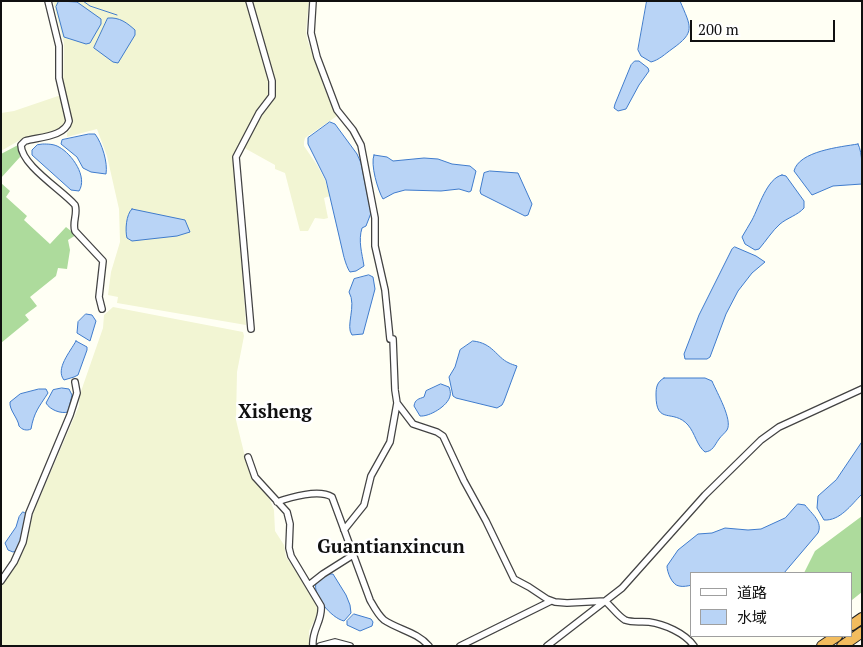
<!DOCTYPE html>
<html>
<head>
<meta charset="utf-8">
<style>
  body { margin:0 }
  #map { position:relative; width:863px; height:647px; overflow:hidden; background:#fffff4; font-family:"PT Serif","Noto Sans SC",serif }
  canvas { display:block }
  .frame { position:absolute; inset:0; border:2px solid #101010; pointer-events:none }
  .legend { position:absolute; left:690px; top:572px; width:162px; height:65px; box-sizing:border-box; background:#fff; border:1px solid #9f9f9f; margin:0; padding:6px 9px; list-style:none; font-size:15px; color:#101010 }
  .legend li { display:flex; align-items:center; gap:10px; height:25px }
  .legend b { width:25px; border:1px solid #9f9f9f }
  .scale { position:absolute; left:690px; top:20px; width:145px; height:22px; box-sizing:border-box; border:2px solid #101010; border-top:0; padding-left:6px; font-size:15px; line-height:18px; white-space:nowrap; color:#101010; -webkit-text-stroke:4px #fff; paint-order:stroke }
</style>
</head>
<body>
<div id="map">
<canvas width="863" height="647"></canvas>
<div class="frame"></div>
<ul class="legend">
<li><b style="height:6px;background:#fff"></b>道路</li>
<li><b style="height:14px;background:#b9d4f6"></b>水域</li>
</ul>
<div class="scale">200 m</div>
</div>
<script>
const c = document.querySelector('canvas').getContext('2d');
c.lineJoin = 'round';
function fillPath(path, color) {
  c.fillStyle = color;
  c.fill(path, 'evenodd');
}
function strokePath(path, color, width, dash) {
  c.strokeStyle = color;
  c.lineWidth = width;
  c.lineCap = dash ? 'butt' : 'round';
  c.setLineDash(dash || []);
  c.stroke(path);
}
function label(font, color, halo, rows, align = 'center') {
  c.font = font + ' "PT Serif",serif';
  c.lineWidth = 5;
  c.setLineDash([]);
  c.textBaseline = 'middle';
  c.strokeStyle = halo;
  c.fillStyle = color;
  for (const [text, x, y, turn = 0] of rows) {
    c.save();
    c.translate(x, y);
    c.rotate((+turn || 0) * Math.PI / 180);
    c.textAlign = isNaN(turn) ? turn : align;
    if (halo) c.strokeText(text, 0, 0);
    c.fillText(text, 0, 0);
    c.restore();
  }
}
const farmland = new Path2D(`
  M53,1H309L306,31L307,39L327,95L337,116L305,138L304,142V146L317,165L325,180L330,196L324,198L328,218L324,219L315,218L308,231H300L285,173L275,169V165L239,145L234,154L235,173L246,325L117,303L118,297L108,295L111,272L120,242L119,209L107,156L97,129L67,137V133L70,130L72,123L63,91L64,43Z
  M61,95L66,120L65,125L62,129L20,140L1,151V113L14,111Z
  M113,307L243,332L244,336L237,372L236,420L248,469L270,500L274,510L275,531L284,545L286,557L302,580L305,587L318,607V613L309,631V646H1V582L24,546L34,511L79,406V397L103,328L104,315Z`);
const forest = new Path2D(`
  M18,145L20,157L1,178V154Z
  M1,183L10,191L6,197L27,216L24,220L50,244L66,227L76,235L68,240L70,250L67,269L58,268L56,276L30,297L37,306L25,315L29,320L1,343Z
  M862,516V592L852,600V573H804L815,551Z`);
const water = new Path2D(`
  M59,1L77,2L101,19V24L90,43L86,44L64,37L56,7Z
  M647,1H680C691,27 696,32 672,49C665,54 659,60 651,62L641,56L638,50Z
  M108,18C120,17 127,23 135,30V35L118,63L113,62L94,48Z
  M635,61H639L648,68L649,71L639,85L626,109L618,111L614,108L615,104L631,65Z
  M330,122L335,124L357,154L361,163L371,213L366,226L362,228C358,241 362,253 364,266L356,271L350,272C347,268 344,258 343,253L326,180L308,144V138Z
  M89,134H95C102,143 108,163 106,174L91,172L83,168L77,157L61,144L62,140Z
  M43,144C48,144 54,144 59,147C72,154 88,177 79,191L71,190L32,155V150L37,145Z
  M858,144C863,153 862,173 862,184L833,186L812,195L794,171C799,151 840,147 858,144Z
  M374,155L387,157L393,161L424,158L438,159L452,164L470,166L476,171L471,191L469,192L459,189L441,191L405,190L394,193L383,199C378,191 370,164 374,155Z
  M490,171L518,173L532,204L528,215L525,216L481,194L480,191L484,173Z
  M782,175L786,176L804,201V208C798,215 787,218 780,224C772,231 766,241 759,249L755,250L745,244L742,237C745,231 749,226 752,220C759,207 767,178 782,175Z
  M132,209L185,220L190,232L177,236L132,241L127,238C125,231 126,214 132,209Z
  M735,247L756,256L765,262L752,273L738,291L726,314L710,357L707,359H685L684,354L699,315L732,249Z
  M369,275L373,277L375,289L363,334L352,335C345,326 357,306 349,292L354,279Z
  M86,314L92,315L96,321L90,341L77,333L78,322Z
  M76,341L87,347V350L78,375L74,377L64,380C55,369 70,352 76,341Z
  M473,341C493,343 496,357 509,363C511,364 514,365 517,366L504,401L502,405L497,408L456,398L453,396L449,377L455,367L460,350Z
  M664,378H705L712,381C717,393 733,420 727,430C725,433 721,436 719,439C714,446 713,451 705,452C697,446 695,433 688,425C673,408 656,426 656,395C656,387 657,382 664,378Z
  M441,384L449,387C450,390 451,393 450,396C448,406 429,417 420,416L414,406C415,399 419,399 424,397L426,391Z
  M62,388L69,389L72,395L68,412C61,414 50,410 46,403L53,390Z
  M39,389H46L48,393C39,407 34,412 31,429C27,431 22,430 19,426C18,418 9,410 10,402L20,394Z
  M862,442V494C851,505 840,521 824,520L817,508L818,496L836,480Z
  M798,504L805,505C812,514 823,522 818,533L784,573H692V585C688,586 683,587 679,586C672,585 667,572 667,566L678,550L698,534L712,533L725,528L748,530L761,529L785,518Z
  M23,512L27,514L22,537L16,551L13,552L8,550L5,543L16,527L19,517Z
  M329,574H333L346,595L350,605L351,613L344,621C331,618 312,595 316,583Z
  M354,614L371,619L373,622L372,626L360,631L347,625V621Z`);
const stream = new Path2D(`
  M83,1L90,6L117,15`);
const street = new Path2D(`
  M48,1L59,46V78L69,121C65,137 38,137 25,141L21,145C21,165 62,190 75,205C78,214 72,222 75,231L103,261L99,297L102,309
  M249,1L272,81V96L259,113L236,157L251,329
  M313,1L311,33L317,57L337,110L353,130L361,145L375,218V246L385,290L390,339
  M393,339L395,390L397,403L413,424L437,432L443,436L464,481L486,521L514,579L529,587L547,599L555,602L567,603L605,601C612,607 618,616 625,620C633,623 641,621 649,622C664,624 685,633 694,646
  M248,457L255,477L287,512L290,524L289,548L291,556L321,606C323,620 311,631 313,646
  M277,502C291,497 319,489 332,497L370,600C374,607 378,615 384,620C399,630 417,632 429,646
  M344,530L364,505L371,476L390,442L397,403
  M1,581L14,562L23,542L29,513L70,415L77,393L75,382
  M309,585L323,574L353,555
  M320,646L335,642L350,646
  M460,646L551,601
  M547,646L622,588L705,495L761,440L779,427L862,389`);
const highway = new Path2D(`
  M852,625L862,618
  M822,646L837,636
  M842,646L862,632`);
const quarterNames = [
  ["Xisheng",275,413],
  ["Guantianxincun",391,548]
];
fillPath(farmland, '#f2f5d3');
fillPath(forest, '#addb9c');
fillPath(water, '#b9d4f6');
strokePath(water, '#407ccc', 1);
strokePath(stream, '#407ccc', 1);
strokePath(street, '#434343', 8);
strokePath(highway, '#212121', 12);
strokePath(street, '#fff', 5.5);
strokePath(highway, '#f2bc5e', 10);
label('bold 19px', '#101010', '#fff', quarterNames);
</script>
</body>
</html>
